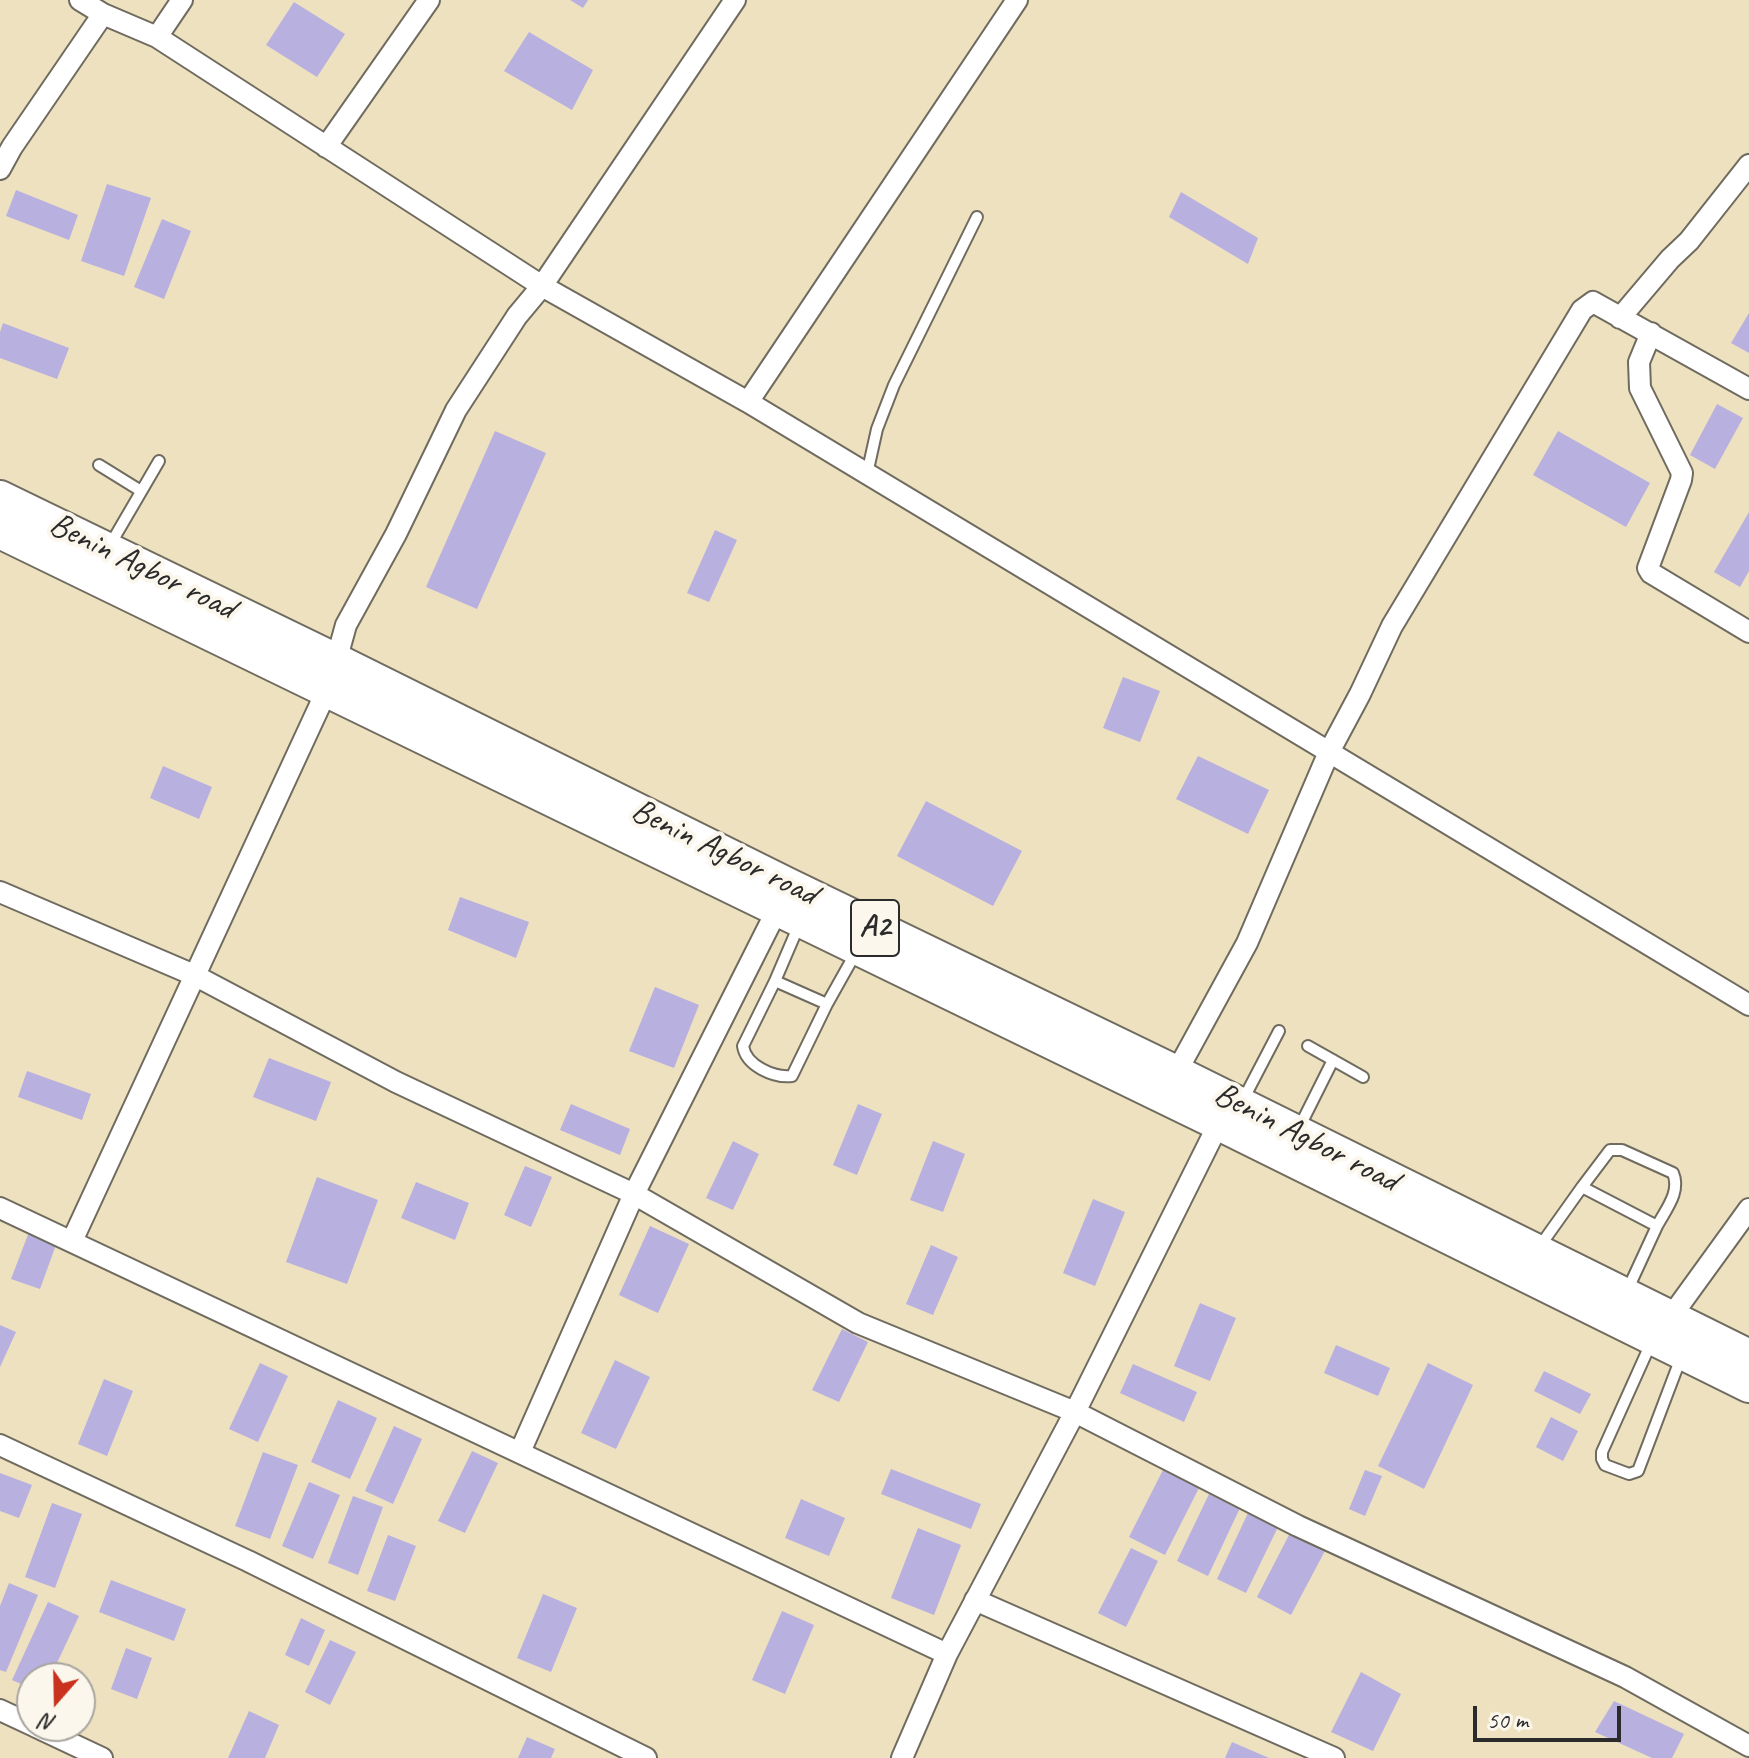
<!DOCTYPE html>
<html>
<head>
<meta charset="utf-8">
<style>
  body { margin:0 }
  #map { position:relative; width:1749px; height:1758px; overflow:hidden; background:#eee1c0; font-family:Caveat,sans-serif }
  canvas { display:block }
  .north { position:absolute; left:16px; top:1662px; width:80px; height:80px; box-sizing:border-box; background:#fbf7ec; border:2px solid #a8a59f; border-radius:50%; rotate:200deg; font-size:22px; font-weight:700; line-height:32px; text-align:center; color:#2b2b2b }
  .north::after { content:''; display:block; margin:auto; width:28px; height:36px; background:#c8321e; clip-path:polygon(50% 0,100% 100%,50% 72%,0 100%) }
  .scale { position:absolute; left:1473px; top:1706px; width:148px; height:36px; box-sizing:border-box; border:4px solid #2b2b2b; border-top:0; padding-left:10px; font-size:24px; line-height:28px; white-space:nowrap; color:#2b2b2b; -webkit-text-stroke:6px #fbf7ec; paint-order:stroke }
</style>
</head>
<body>
<div id="map">
<canvas width="1749" height="1758"></canvas>
<div class="north">N</div>
<div class="scale">50 m</div>
</div>
<script>
const c = document.querySelector('canvas').getContext('2d');
c.lineJoin = 'round';
function fillPath(path, color) {
  c.fillStyle = color;
  c.fill(path, 'evenodd');
}
function strokePath(path, color, width, dash) {
  c.strokeStyle = color;
  c.lineWidth = width;
  c.lineCap = dash ? 'butt' : 'round';
  c.setLineDash(dash || []);
  c.stroke(path);
}
function label(font, color, halo, rows, align = 'center') {
  c.font = font + ' Caveat,sans-serif';
  c.lineWidth = 8;
  c.setLineDash([]);
  c.textBaseline = 'middle';
  c.strokeStyle = halo;
  c.fillStyle = color;
  for (const [text, x, y, turn = 0] of rows) {
    c.save();
    c.translate(x, y);
    c.rotate((+turn || 0) * Math.PI / 180);
    c.textAlign = isNaN(turn) ? turn : align;
    if (halo) c.strokeText(text, 0, 0);
    c.fillText(text, 0, 0);
    c.restore();
  }
}
const building = new Path2D(`
  M570,0H588L583,8Z
  M294,2L345,34L317,77L266,45Z
  M529,32L593,70L572,110L504,71Z
  M107,184L151,198L124,276L81,261Z
  M16,190L78,215L69,240L6,216Z
  M1181,192L1258,238L1248,264L1169,217Z
  M162,219L191,231L164,299L134,287Z
  M1749,313V353L1731,343Z
  M3,323L69,348L57,379L0,358V332Z
  M1717,404L1743,418L1715,469L1690,455Z
  M495,431L546,453L477,609L426,587Z
  M1558,431L1650,483L1626,527L1533,475Z
  M1749,512V571L1740,587L1714,572Z
  M715,530L737,540L709,602L687,593Z
  M1123,677L1160,691L1140,742L1103,728Z
  M1198,756L1269,790L1248,834L1176,799Z
  M163,766L212,787L199,819L150,798Z
  M926,801L1022,851L993,906L897,856Z
  M460,897L529,922L516,958L448,930Z
  M655,987L699,1005L674,1068L629,1051Z
  M269,1058L331,1082L316,1121L253,1097Z
  M27,1071L91,1094L82,1120L18,1097Z
  M571,1104L630,1129L620,1155L560,1130Z
  M858,1104L882,1114L857,1175L833,1165Z
  M733,1141L759,1154L733,1210L706,1198Z
  M933,1141L965,1154L943,1212L910,1200Z
  M525,1166L552,1177L531,1227L504,1215Z
  M317,1177L378,1200L347,1284L286,1262Z
  M416,1182L469,1203L455,1240L401,1218Z
  M1093,1199L1125,1212L1095,1286L1063,1273Z
  M650,1226L689,1244L658,1313L619,1295Z
  M29,1232L57,1242L40,1289L11,1279Z
  M931,1245L958,1257L933,1315L906,1304Z
  M1200,1303L1236,1318L1210,1381L1174,1366Z
  M0,1325L16,1332L0,1367Z
  M842,1329L868,1342L839,1402L812,1390Z
  M1336,1345L1390,1368L1378,1396L1324,1373Z
  M615,1360L650,1377L616,1449L581,1433Z
  M260,1363L288,1376L258,1442L229,1429Z
  M1428,1363L1473,1385L1424,1489L1378,1466Z
  M1133,1364L1197,1392L1184,1422L1120,1393Z
  M1544,1371L1591,1394L1580,1414L1534,1391Z
  M104,1379L133,1391L107,1456L78,1444Z
  M338,1400L377,1418L350,1479L311,1462Z
  M1551,1417L1578,1431L1563,1461L1536,1447Z
  M394,1426L422,1439L393,1504L365,1491Z
  M472,1451L498,1463L465,1533L438,1521Z
  M263,1452L298,1465L270,1539L235,1526Z
  M891,1469L981,1504L971,1529L881,1494Z
  M1163,1470L1199,1488L1165,1555L1129,1537Z
  M1365,1470L1382,1476L1365,1516L1349,1509Z
  M0,1473L32,1485L19,1518L0,1511Z
  M309,1482L340,1495L313,1559L282,1546Z
  M1209,1494L1240,1508L1208,1576L1177,1561Z
  M353,1496L383,1507L358,1575L328,1563Z
  M801,1499L845,1518L829,1556L785,1538Z
  M52,1503L82,1514L55,1588L25,1577Z
  M1248,1513L1278,1527L1246,1593L1217,1579Z
  M918,1528L961,1545L934,1615L891,1598Z
  M1291,1531L1326,1549L1291,1615L1257,1597Z
  M388,1535L416,1546L395,1601L367,1591Z
  M1131,1548L1158,1561L1126,1627L1098,1613Z
  M111,1580L186,1609L174,1641L99,1612Z
  M9,1583L38,1595L6,1672L0,1670V1606Z
  M543,1594L577,1608L551,1672L517,1658Z
  M48,1602L79,1616L50,1678H32V1689L12,1680Z
  M782,1611L814,1625L785,1694L752,1680Z
  M301,1618L325,1630L309,1666L285,1655Z
  M330,1640L356,1652L330,1705L305,1692Z
  M126,1648L152,1658L137,1699L111,1689Z
  M1361,1672L1401,1694L1373,1751L1331,1732Z
  M1614,1701L1684,1734L1672,1758H1652L1595,1732Z
  M249,1711L279,1725L265,1758H228Z
  M527,1737L555,1749L551,1758H518Z
  M1232,1742L1269,1758H1225Z`);
const service = new Path2D(`
  M99,465L141,491
  M867,474L877,429L894,385L977,217
  M110,545L159,461
  M799,925L775,981L827,1004L855,954
  M775,981L743,1046C746,1066 774,1078 792,1076L827,1004
  M1308,1046L1363,1077
  M1243,1100L1279,1031
  M1299,1128L1333,1060
  M1582,1187L1610,1150H1622L1673,1173C1681,1192 1666,1209 1657,1226
  M1540,1246L1582,1187L1657,1226L1627,1291
  M1651,1343L1602,1452V1459L1605,1465L1629,1474L1638,1471L1682,1355`);
const minor = new Path2D(`
  M80,0L103,14L157,37L542,286L748,402L1329,752L1360,694L1392,626L1582,310L1593,302L1749,389
  M157,37L182,0
  M326,147L429,0
  M0,169L12,147L103,14
  M1620,318L1670,259L1689,241L1749,165
  M1651,333L1639,362L1640,388L1682,473L1681,480L1648,568L1651,573L1749,632
  M748,402L1017,0
  M336,661L346,625L396,534L456,410L517,316L542,286L735,0
  M0,892L194,975L396,1082L634,1194L858,1323L1075,1412L1298,1526L1625,1677L1749,1746
  M1171,1082L1247,943L1329,752L1749,1005
  M0,1208L947,1654
  M72,1241L327,690
  M1670,1318L1749,1209
  M0,1445L248,1561L646,1758
  M520,1452L634,1194L778,908
  M975,1600L1334,1758
  M0,1710L32,1725
  M34,1726L102,1758
  M902,1758L947,1654L1075,1412L1219,1123`);
const trunk = new Path2D(`
  M0,498L336,661L789,886L1176,1073L1749,1357
  M0,531L1219,1123L1749,1385`);
const shields = [
  [875,928,48]
];
const shieldNames = [
  ["A2",875,928]
];
const streetNames = [
  ["Benin Agbor road",142,567,26],
  ["Benin Agbor road",724,853,26],
  ["Benin Agbor road",1306,1138,27]
];
fillPath(building, '#b8b0df');
strokePath(service, '#6f6b5f', 14);
strokePath(minor, '#6f6b5f', 24);
strokePath(trunk, '#6f6b5f', 38);
strokePath(service, '#fff', 10);
strokePath(minor, '#fff', 20);
strokePath(trunk, '#fff', 34);
for (const [x, y, w] of shields) {
  const box = new Path2D();
  box.roundRect(x - w / 2, y - 28, w, 56, 6);
  c.fillStyle = '#fbf7ec';
  c.fill(box);
  strokePath(box, '#2b2b2b', 2);
}
label('bold 32px', '#2b2b2b', null, shieldNames);
label('34px', '#2b2b2b', '#fbf7ec', streetNames);
</script>
</body>
</html>
